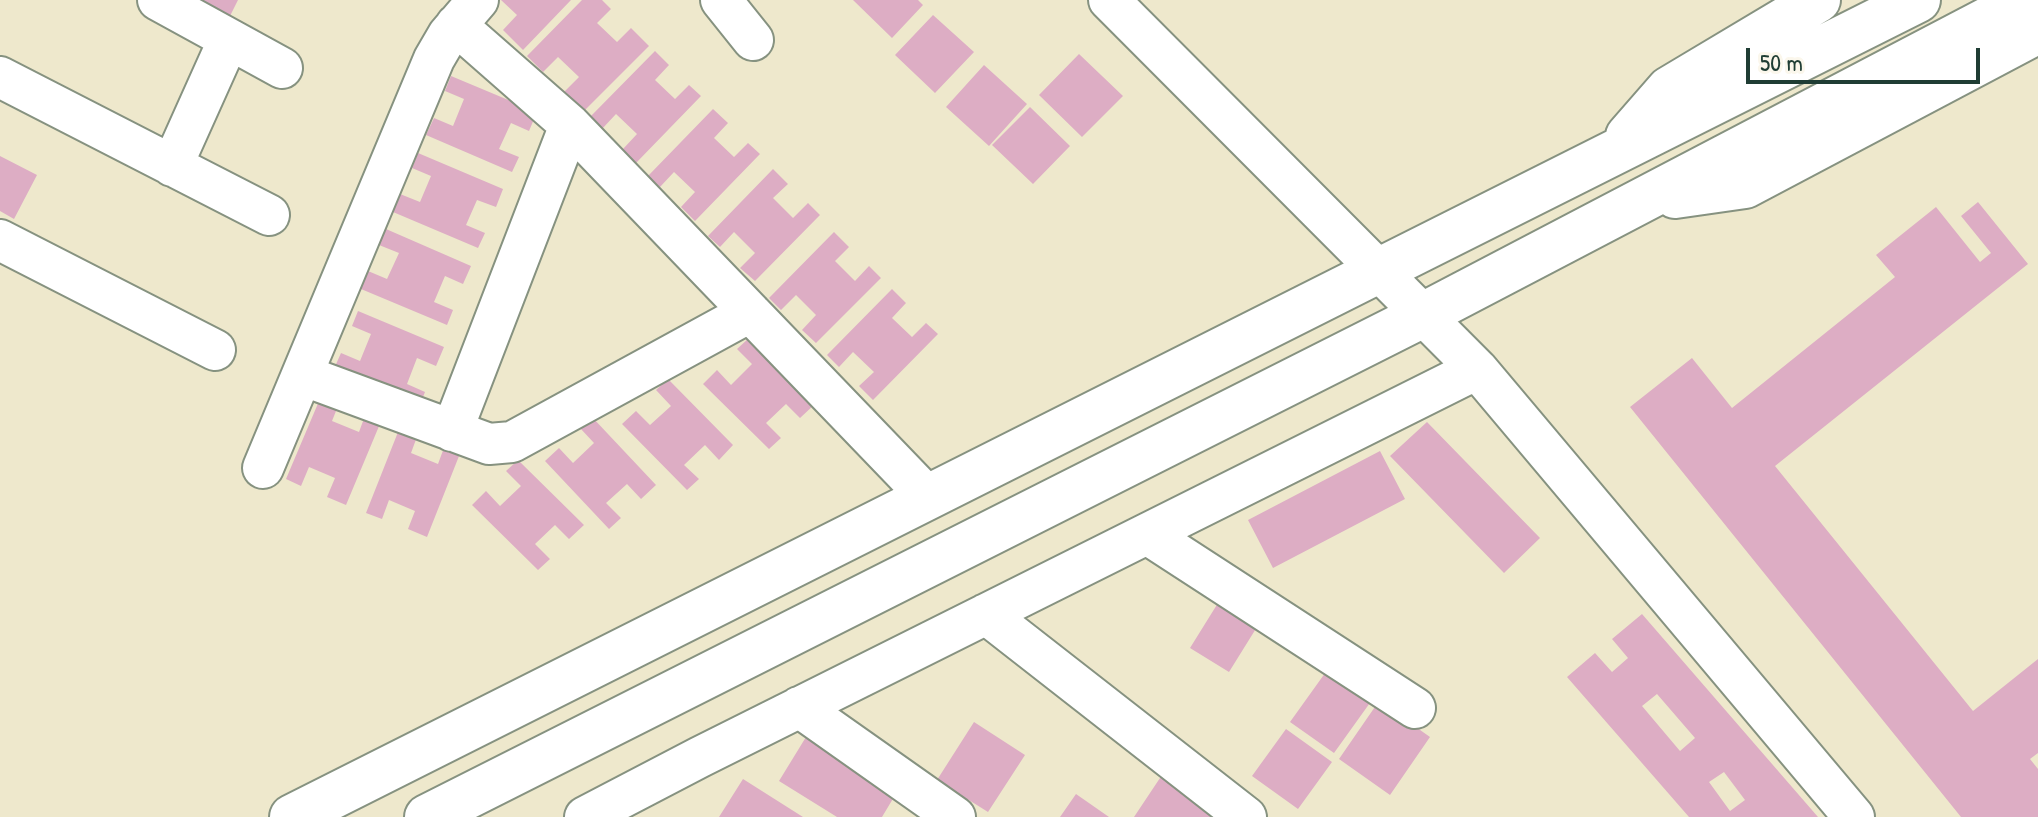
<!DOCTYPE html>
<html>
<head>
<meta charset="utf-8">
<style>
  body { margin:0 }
  #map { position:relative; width:2038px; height:817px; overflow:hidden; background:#eee8cc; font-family:"Patrick Hand",sans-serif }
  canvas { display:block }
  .scale { position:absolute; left:1746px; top:48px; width:234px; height:36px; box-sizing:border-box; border:4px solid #1f3d34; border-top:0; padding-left:10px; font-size:24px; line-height:28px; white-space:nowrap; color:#1f3d34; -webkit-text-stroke:6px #fbf7ec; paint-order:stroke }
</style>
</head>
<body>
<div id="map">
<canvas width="2038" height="817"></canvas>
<div class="scale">50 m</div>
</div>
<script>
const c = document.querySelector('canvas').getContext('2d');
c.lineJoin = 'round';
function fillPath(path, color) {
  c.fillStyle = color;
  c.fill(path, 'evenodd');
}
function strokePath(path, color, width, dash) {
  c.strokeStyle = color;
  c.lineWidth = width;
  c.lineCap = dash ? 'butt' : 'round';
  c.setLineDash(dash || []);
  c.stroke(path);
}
const building = new Path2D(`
  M199,0H238L230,16Z
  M501,0H571L523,50L503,30L517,15Z
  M582,0H602L611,9L597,23L617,42L631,28L649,46L584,111L564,92L579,77L558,57L543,72L527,56Z
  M853,0H918L923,5L892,38Z
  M933,15L974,52L935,93L895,55Z
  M655,51L669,65L655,80L675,99L689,85L701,96L636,163L623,149L637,134L616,114L602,129L590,117Z
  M1079,54L1123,96L1082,137L1039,95Z
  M984,65L1027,104L989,146L946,107Z
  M451,76L537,112L529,131L511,123L499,149L519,157L512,172L426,135L434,118L453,126L464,99L445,91Z
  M1030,107L1070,146L1033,184L992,145Z
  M713,109L728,123L714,138L734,157L748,143L760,154L695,221L681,207L695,192L674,172L660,187L648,176Z
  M418,153L503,189L496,207L477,200L466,225L485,233L478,248L393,212L400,194L420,202L431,176L412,168Z
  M0,156L37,175L14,219L0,211Z
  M773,169L788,184L773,198L793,218L808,203L820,215L755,281L740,268L755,253L734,232L720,247L708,236Z
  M1978,202L2028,264L1775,466L1973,711L2038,659V753L2030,759L2038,769V817H1961L1630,407L1692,358L1732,408L1895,277L1876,255L1936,207L1980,262L1991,253L1961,216Z
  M386,229L471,266L463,284L445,276L434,302L453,310L447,325L361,289L368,271L387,279L399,253L379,245Z
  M834,232L849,247L835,261L855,281L869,266L881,278L816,343L802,330L816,315L796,295L781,310L769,298Z
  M892,289L906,303L892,318L912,337L926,323L938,334L873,400L859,386L874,372L853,352L839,367L827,355Z
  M358,311L444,347L436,366L417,358L407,384L425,392L419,407L333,371L341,353L360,361L371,334L352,326Z
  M749,338L815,404L800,418L786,404L766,423L781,438L769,449L703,384L717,370L731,385L752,364L737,349Z
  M668,379L733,445L719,460L705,445L684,465L699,479L687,490L622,424L636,411L650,425L671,406L656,390Z
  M322,394L340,401L332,421L359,432L366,413L382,419L346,505L327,497L335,478L309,467L301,486L286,479Z
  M592,417L656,485L641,499L627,484L606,503L621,518L609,529L545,461L559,448L573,463L594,443L580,428Z
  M1427,422L1540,538L1504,573L1390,456Z
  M400,427L418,434L411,453L438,464L445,445L461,451L427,537L408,529L415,511L389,500L382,519L366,513Z
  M1380,451L1405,499L1273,568L1248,520Z
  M518,460L584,525L569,539L555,525L535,544L550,559L538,570L472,505L486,491L500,506L521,486L506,471Z
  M1218,603L1257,627L1229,672L1190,648Z
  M1642,614L1818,817H1689L1567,677L1595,653L1612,672L1628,658L1612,639ZM1657,694L1695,738L1680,751L1642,706ZM1724,772L1745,800L1730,811L1709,782Z
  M1328,669L1372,700L1334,753L1290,722Z
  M1379,701L1430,737L1390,795L1339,759Z
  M974,722L1025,755L988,812L937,780Z
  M1286,729L1332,762L1298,809L1252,776Z
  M806,737L897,792L882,817H837L779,781Z
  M1166,769L1220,817H1134Z
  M743,779L803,817H719Z
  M1076,794L1109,817H1060Z`);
const minor = new Path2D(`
  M158,0L282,68
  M721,0L753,40
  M1109,0L1477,369L1854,817
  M456,25L570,125L928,497
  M0,77L269,215
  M172,166L229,39
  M0,240L215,350
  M302,375L489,444L512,442L750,312
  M452,431L570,125
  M263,468L434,59L448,35L478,0
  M1147,534L1415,708
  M986,614L1246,817
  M799,707L955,817
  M585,817L700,757L1477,369`);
const major = new Path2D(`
  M292,817L1378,271
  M427,817L1421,316`);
const highway = new Path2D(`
  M1628,136L1669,89L1818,0
  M1675,196L1745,186L2038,31
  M1378,271L1918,0
  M1421,316L2025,0`);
fillPath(building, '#ddadc4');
strokePath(minor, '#869280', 44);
strokePath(major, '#869280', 48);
strokePath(highway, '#869280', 48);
strokePath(minor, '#fff', 40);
strokePath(major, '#fff', 44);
strokePath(highway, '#fff', 44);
</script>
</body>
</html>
